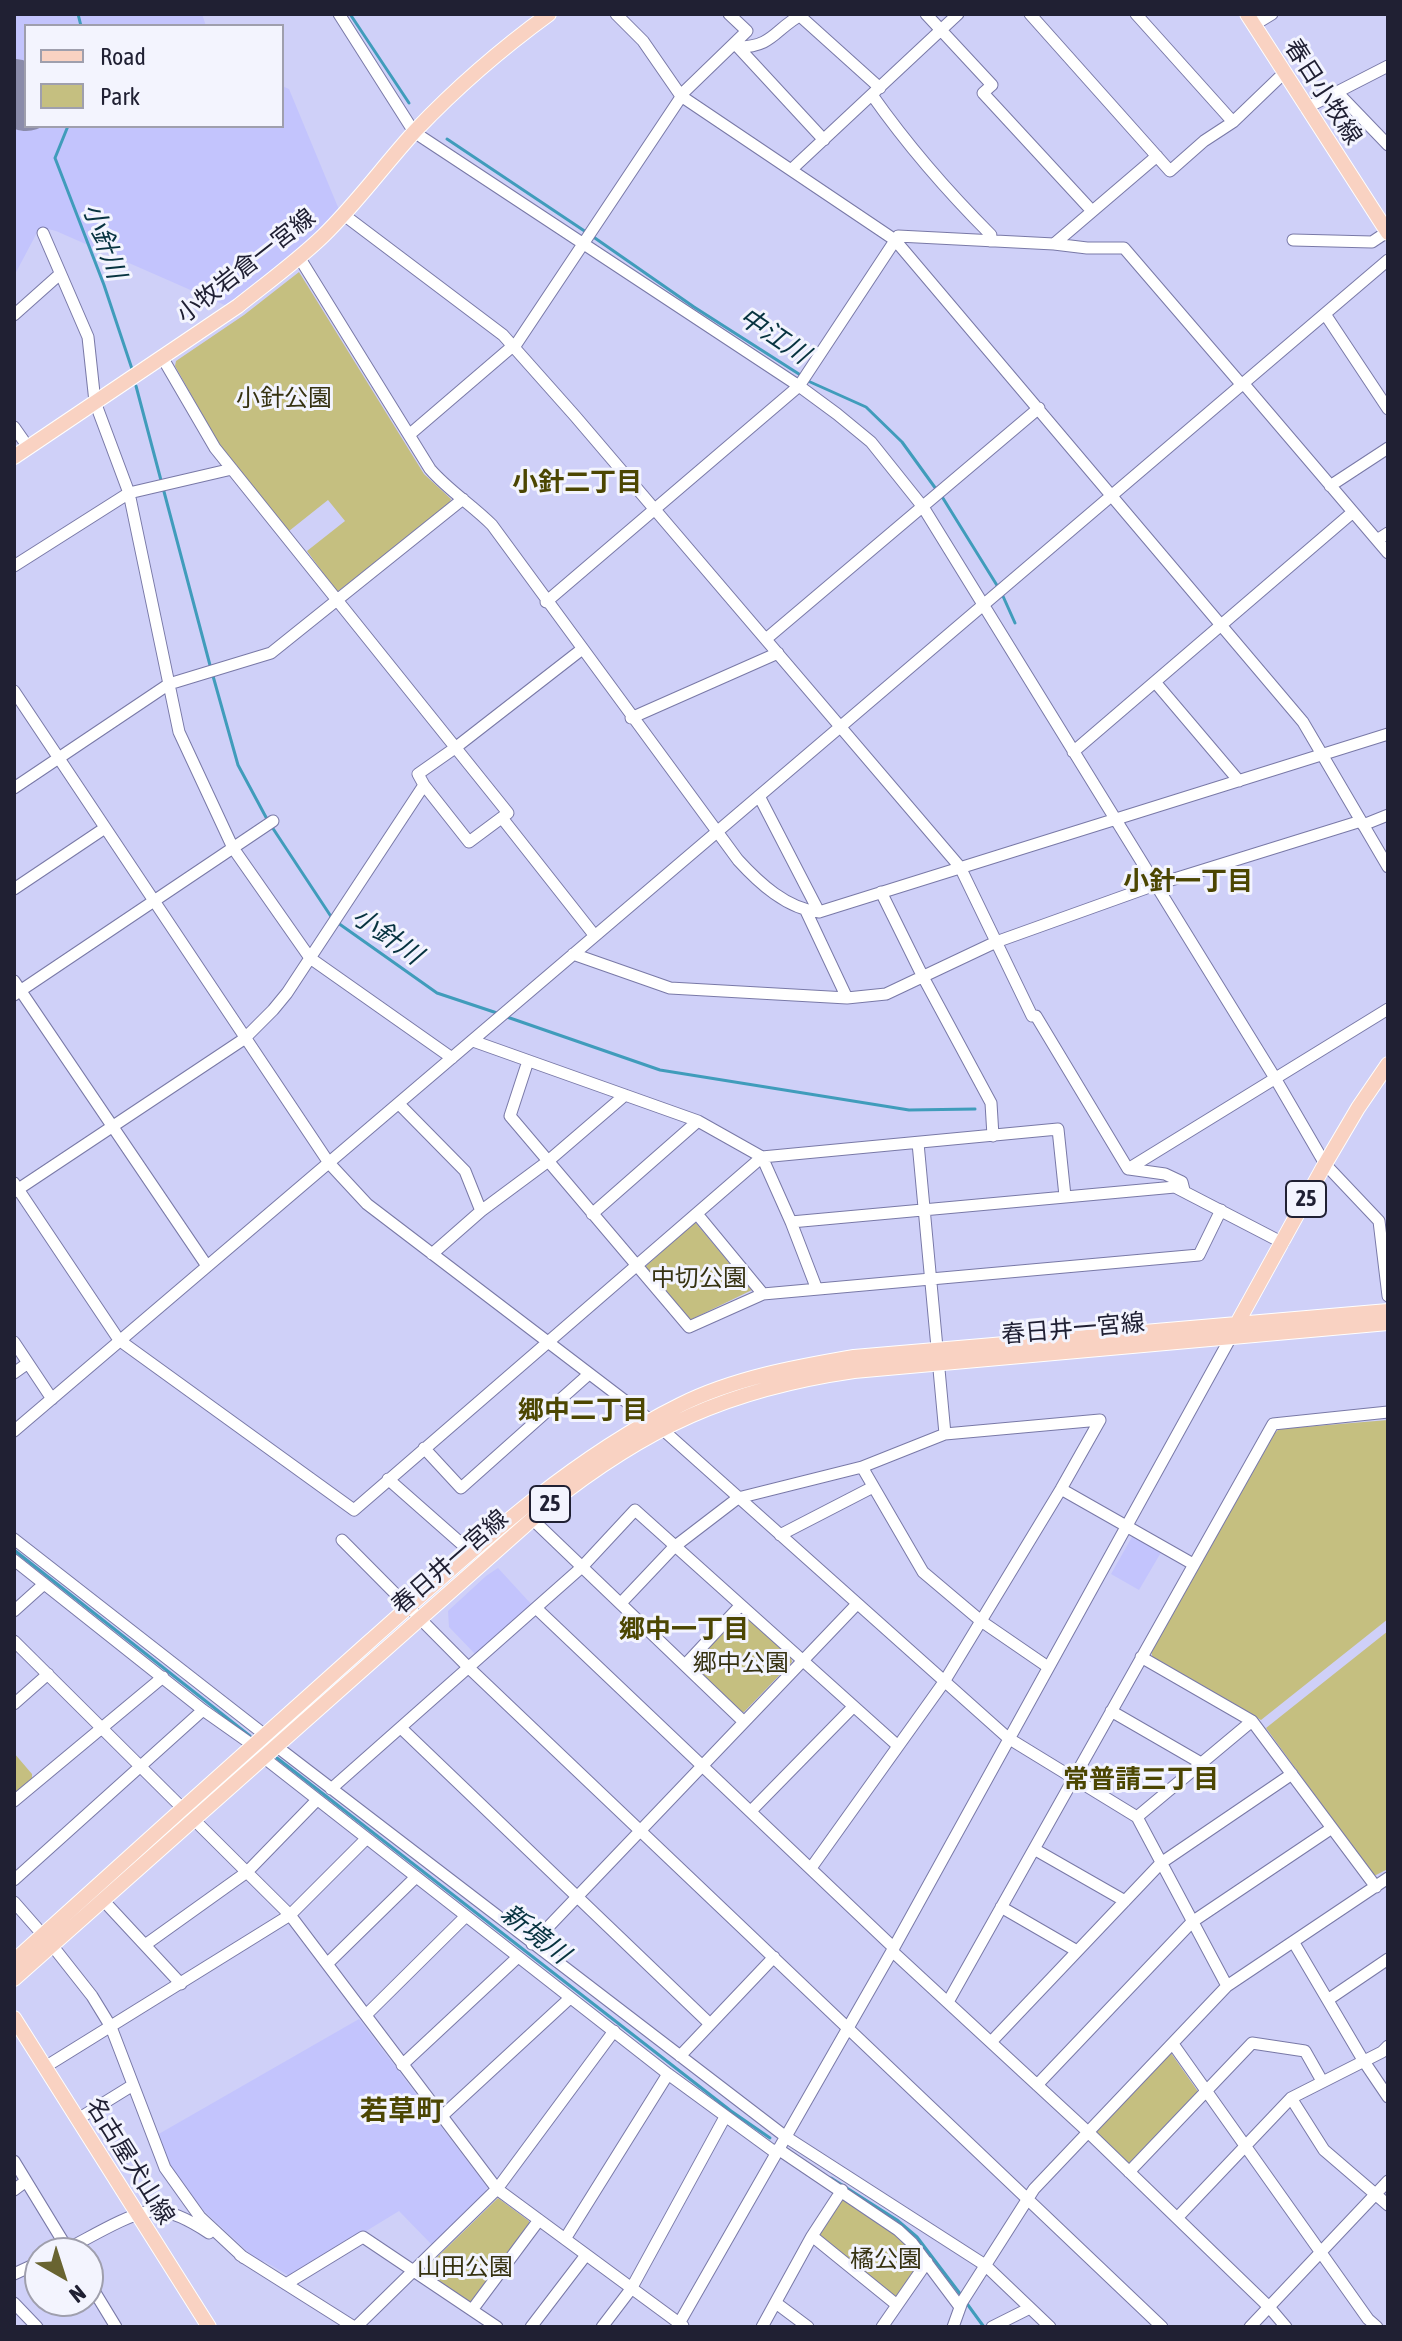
<!DOCTYPE html>
<html>
<head>
<meta charset="utf-8">
<style>
  body { margin:0 }
  #map { position:relative; width:1402px; height:2341px; overflow:hidden; background:#cfd0f8; font-family:"Asap Condensed",sans-serif }
  canvas { display:block }
  .frame { position:absolute; inset:0; border:16px solid #202033; pointer-events:none }
  .legend { position:absolute; left:24px; top:24px; width:260px; height:104px; box-sizing:border-box; background:#f3f4fe; border:2px solid #9f9fad; margin:0; padding:10px 14px; list-style:none; font-size:24px; color:#202033 }
  .legend li { display:flex; align-items:center; gap:16px; height:40px }
  .legend b { width:40px; border:2px solid #9f9fad }
  .north { position:absolute; left:24px; top:2237px; width:80px; height:80px; box-sizing:border-box; background:#f3f4fe; border:2px solid #9f9fad; border-radius:50%; rotate:141deg; font-size:22px; font-weight:700; line-height:32px; text-align:center; color:#202033 }
  .north::after { content:''; display:block; margin:auto; width:28px; height:36px; background:#696431; clip-path:polygon(50% 0,100% 100%,50% 72%,0 100%) }
</style>
</head>
<body>
<div id="map">
<canvas width="1402" height="2341"></canvas>
<div class="frame"></div>
<ul class="legend">
<li><b style="height:10px;background:#f9d2c2"></b>Road</li>
<li><b style="height:22px;background:#c5bf80"></b>Park</li>
</ul>
<div class="north">N</div>
</div>
<script>
const c = document.querySelector('canvas').getContext('2d');
c.lineJoin = 'round';
function fillPath(path, color) {
  c.fillStyle = color;
  c.fill(path, 'evenodd');
}
function strokePath(path, color, width, dash) {
  c.strokeStyle = color;
  c.lineWidth = width;
  c.lineCap = dash ? 'butt' : 'round';
  c.setLineDash(dash || []);
  c.stroke(path);
}
function label(font, color, halo, rows, align = 'center') {
  c.font = font + ' "Asap Condensed","Noto Sans JP",sans-serif';
  c.lineWidth = 6;
  c.setLineDash([]);
  c.textBaseline = 'middle';
  c.strokeStyle = halo;
  c.fillStyle = color;
  for (const [text, x, y, turn = 0] of rows) {
    c.save();
    c.translate(x, y);
    c.rotate((+turn || 0) * Math.PI / 180);
    c.textAlign = isNaN(turn) ? turn : align;
    if (halo) c.strokeText(text, 0, 0);
    c.fillText(text, 0, 0);
    c.restore();
  }
}
const built = new Path2D(`
  M14,14H202L206,26H26V126H282V86L289,89L340,212L290,258L227,306L56,231L40,227L14,276Z
  M1132,1537H1140L1163,1549L1139,1590L1111,1574Z
  M498,1568L532,1605L476,1655L449,1627L448,1611L486,1576Z
  M359,2019L487,2187L486,2191L432,2245L399,2211L291,2277L264,2261L261,2264L204,2211L168,2165L157,2135Z`);
const green = new Path2D(`
  M299,272L424,474L451,499L449,506L337,592L307,551L345,521L328,500L289,531L220,446L175,366L176,361L244,315Z
  M695,1222L752,1290L690,1320L645,1267Z
  M1388,1420V1619L1261,1720L1153,1658L1151,1652L1275,1433L1279,1429Z
  M738,1613H742L791,1657L792,1662L744,1712H740L692,1665Z
  M1388,1631V1869L1374,1876L1266,1728Z
  M14,1753L32,1774V1779L14,1794Z
  M1171,2053L1199,2093L1128,2164L1093,2131Z
  M498,2198L529,2221V2225L472,2301L467,2302L425,2273V2269Z
  M844,2199L899,2236L920,2262L897,2296L893,2297L817,2236L838,2200Z`);
const stream = new Path2D(`
  M78,14L81,26
  M350,14L409,103
  M68,126L55,158L104,285L132,369
  M447,139L586,232
  M592,236L694,307L802,376
  M808,381L866,407L902,442L936,489
  M136,386L211,669
  M941,495L998,587
  M1002,594L1015,623
  M213,676L238,765L268,821
  M272,827L332,918
  M338,923L437,993L497,1013
  M507,1017L660,1070L909,1110L975,1109
  M14,1550L250,1736
  M277,1758L731,2111L770,2138
  M831,2178L897,2220L917,2237L961,2295
  M965,2301L984,2327`);
const runway = new Path2D(`
  M14,92L26,98`);
const minor = new Path2D(`
  M339,14L414,132L799,386L837,414L871,442L923,507L1275,1078L1325,1164L1379,1221L1388,1296
  M616,14L643,41L681,96L895,240L1303,722L1388,867
  M926,14L992,85L983,93L1092,211
  M1030,14L1170,171L1204,141L1233,122L1284,73
  M1136,14L1233,122
  M800,16L880,88
  M1254,25L1272,14
  M736,45L738,47C774,47 775,28 803,14
  M738,47L824,140
  M1337,92L1388,145
  M872,95C908,146 947,191 991,235L990,241
  M1306,108L1388,66
  M792,169L958,14
  M344,215L503,335L575,416L960,867L1032,1016H1036L1128,1169L1388,1009
  M43,233L88,337L95,402L129,493L179,732L233,848L310,958L452,1058
  M1293,240L1372,242L1387,232
  M1054,244L1157,156
  M299,257L430,469C448,490 472,505 492,525L738,860C759,883 787,909 819,912L1388,734
  M1325,314L1388,409
  M14,315L60,274
  M515,346L685,91L747,31L729,14
  M162,357L215,448L508,813L469,842L424,785
  M1243,383L1388,553
  M14,427L28,447
  M409,435L514,345
  M1330,486L1388,448
  M1377,540L1388,533
  M14,566L129,493L232,469
  M546,602L799,386L898,236L1054,244L1087,248H1124L1241,384
  M766,639L1039,408
  M1155,682L1239,781
  M14,691L329,1163L367,1204L662,1429L1008,1738L1137,1817L1227,1986
  M631,718L778,653
  M1073,752L1353,512
  M14,788L169,684L271,653L463,499
  M759,796L819,912
  M502,818L595,936
  M1363,825L1388,815
  M14,889L105,828
  M881,892L922,975L991,1103L993,1136
  M806,911L847,998
  M573,954L670,988L847,998L886,994L996,942L1155,885L1361,821
  M14,981L207,1266
  M14,995L273,821
  M473,1041L698,1121L762,1157L791,1222L816,1287
  M528,1061L510,1116L689,1327L763,1294L1199,1255L1221,1210
  M399,1104L465,1171L481,1211
  M918,1143L945,1434
  M1129,1169L1165,1174L1182,1182L1184,1190
  M14,1183L119,1340L354,1510L762,1157L1058,1129L1065,1196
  M14,1192L244,1039L273,1010L287,993L424,785L418,774L455,748L581,650
  M592,1214L698,1121
  M697,1214L763,1294
  M791,1222L1175,1187L1283,1243
  M432,1254L481,1211L547,1162L625,1095
  M14,1342L52,1399
  M14,1373L28,1363
  M14,1431L1388,260
  M424,1448L461,1488L589,1374
  M862,1467L923,1572L981,1621L1048,1667
  M388,1479L472,1553
  M1061,1489L1193,1564
  M532,1519L744,1722
  M780,1535L873,1487
  M14,1539L265,1735
  M342,1540L468,1667L1162,2327
  M14,1560L203,1710L254,1746
  M621,1603L674,1547L738,1498L862,1467L945,1434L1100,1420
  M536,1608L894,1948
  M14,1611L44,1584
  M14,1641L290,1915L497,2189L683,2326
  M1141,1657L1252,1721L1376,1887
  M685,1665L740,1606
  M14,1704L48,1674
  M1111,1711L1201,1763
  M401,1728L710,2024
  M276,1746L786,2137L985,2265L1050,2327
  M263,1757L668,2074L776,2153
  M331,1789L582,1567L635,1510L898,1746
  M14,1801L163,1677
  M751,1811L853,1707
  M1137,1817L1252,1721
  M1034,1849L1125,1901
  M811,1868L944,1682L1061,1489L1100,1420
  M14,1880L203,1710
  M102,1899L181,1984
  M14,1902L43,1935
  M1001,1907L1077,1951
  M1294,1943L1363,2060L1388,2097
  M51,1944L92,1996L111,2027L165,2168L200,2217L244,2258
  M532,1944L857,1604
  M145,1945L247,1872L317,1800
  M892,1951L1088,2132L1269,2307L1286,2327
  M327,1964L416,1877
  M1329,1999L1388,1959
  M948,2002L1273,1424L1388,1412
  M366,2015L466,1916
  M991,2042L1161,1863L1292,1774
  M1173,2044L1368,2319L1377,2327
  M680,2056L774,1957
  M402,2065L518,1957
  M45,2067L290,1915L366,1839
  M1037,2085L1192,1922L1332,1828
  M1291,2098L1324,2150L1388,2205
  M442,2116L570,1998
  M78,2119L133,2085
  M778,2149L898,2230L912,2243L960,2307
  M14,2161L70,2253
  M1129,2172L1252,2043L1305,2051L1322,2081
  M14,2190L26,2181
  M1177,2218L1291,2098L1382,2052L1388,2046
  M812,2236L897,2305
  M565,2239L668,2074
  M59,2253C83,2242 126,2214 151,2211C170,2209 194,2223 209,2233
  M240,2255L354,2327
  M14,2274L40,2262
  M88,2281L116,2327
  M286,2284L363,2237L497,2327
  M14,2303L37,2327
  M776,2303L808,2327
  M472,2310L539,2220
  M356,2327L497,2189L614,2031
  M531,2327L586,2255
  M602,2327L631,2289L725,2117
  M677,2327L892,1951L1231,1337
  M762,2327L812,2236L842,2190
  M882,2327L927,2262
  M953,2327L962,2302L1034,2189L1227,1986L1388,1878
  M992,2327L1030,2308
  M1250,2327L1388,2181`);
const major = new Path2D(`
  M1247,14L1388,233
  M14,457L238,306C267,283 297,261 323,236C357,203 384,165 416,130C457,87 501,49 549,14
  M1234,1329L1325,1164L1358,1108L1388,1064
  M14,1961C132,1854 250,1748 369,1642C466,1556 563,1463 680,1405C734,1378 796,1367 854,1357L1388,1311
  M14,1979L547,1506C646,1427 729,1389 854,1371L1388,1323
  M14,2018L209,2327`);
const shields = [
  [1306,1199,40],
  [550,1504,40]
];
const shieldNames = [
  ["25",1306,1199],
  ["25",550,1504]
];
const streetNames = [
  ["春日小牧線",1323,92,57],
  ["小牧岩倉一宮線",246,266,-38],
  ["春日井一宮線",1073,1329,-5],
  ["春日井一宮線",450,1562,-41],
  ["名古屋犬山線",130,2161,58]
];
const parkNames = [
  ["小針公園",284,398],
  ["中切公園",699,1278],
  ["郷中公園",741,1663],
  ["橘公園",886,2259],
  ["山田公園",465,2267]
];
const waterNames = [
  ["小針川",104,241,70],
  ["中江川",774,336,34],
  ["小針川",387,936,35],
  ["新境川",535,1934,38]
];
const neighbourhoodNames = [
  ["小針二丁目",577,483],
  ["小針一丁目",1188,882],
  ["郷中二丁目",583,1411],
  ["郷中一丁目",684,1630],
  ["常普請三丁目",1141,1780]
];
const quarterNames = [
  ["若草町",402,2111]
];
fillPath(built, '#c3c4fd');
fillPath(green, '#c5bf80');
strokePath(stream, '#409cbb', 3);
strokePath(runway, '#8a8baa', 66);
strokePath(minor, '#7979a7', 13);
strokePath(major, '#fff', 16);
strokePath(minor, '#fff', 11);
strokePath(major, '#f9d2c2', 14);
for (const [x, y, w] of shields) {
  const box = new Path2D();
  box.roundRect(x - w / 2, y - 18, w, 36, 6);
  c.fillStyle = '#f3f4fe';
  c.fill(box);
  strokePath(box, '#202033', 2);
}
label('bold 22px', '#202033', null, shieldNames);
label('24px', '#202033', '#f3f4fe', streetNames);
label('24px', '#363211', '#f3f4fe', parkNames);
label('italic 26px', '#073340', '#f3f4fe', waterNames);
label('bold 26px', '#4c4602', '#f3f4fe', neighbourhoodNames);
label('bold 28px', '#4c4602', '#f3f4fe', quarterNames);
</script>
</body>
</html>
